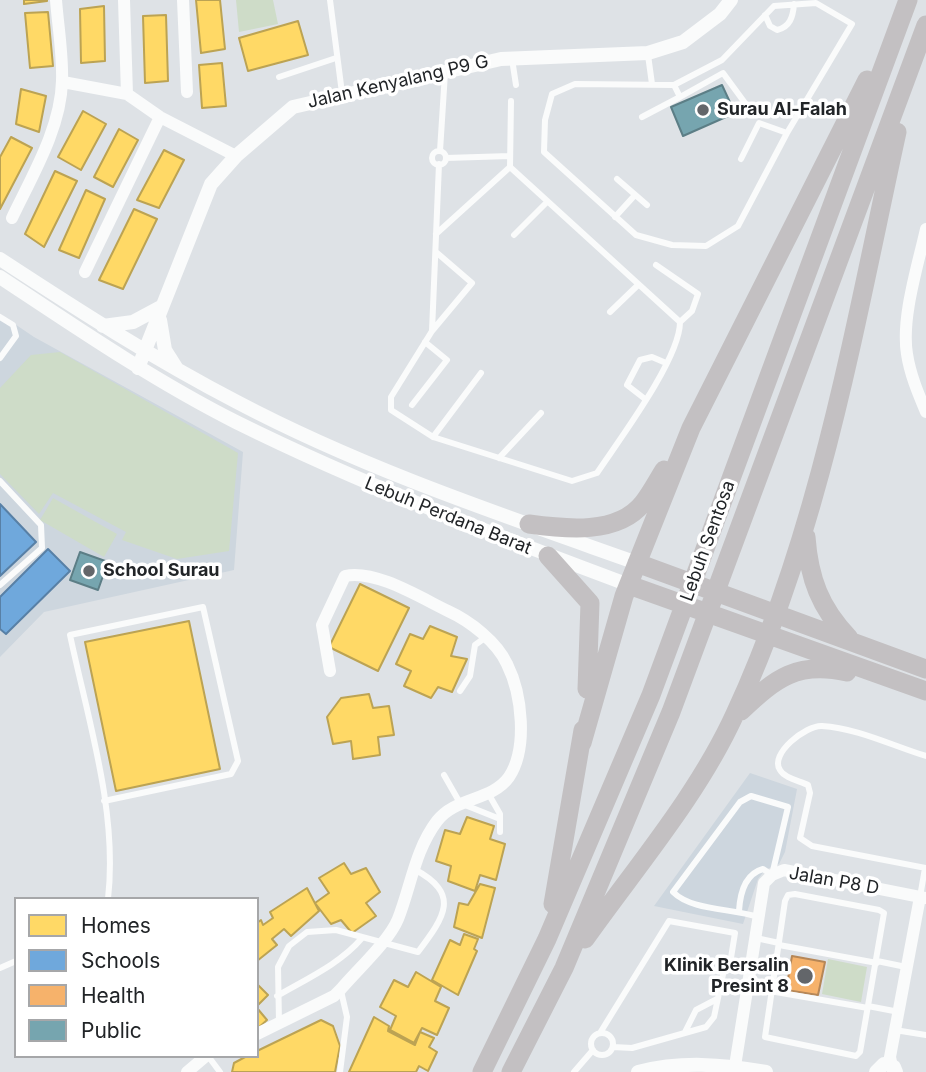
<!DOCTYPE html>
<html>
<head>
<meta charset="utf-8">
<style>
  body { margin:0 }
  #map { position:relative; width:926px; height:1072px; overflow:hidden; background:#dee2e6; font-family:Inter,sans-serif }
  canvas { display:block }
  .legend { position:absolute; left:14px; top:897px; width:245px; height:161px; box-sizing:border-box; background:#fff; border:2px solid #a6a7a9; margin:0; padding:9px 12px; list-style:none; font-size:21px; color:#212427 }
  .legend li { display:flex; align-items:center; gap:14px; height:35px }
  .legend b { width:35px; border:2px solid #a6a7a9 }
</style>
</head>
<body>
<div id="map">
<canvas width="926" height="1072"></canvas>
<ul class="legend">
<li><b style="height:19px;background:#ffd966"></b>Homes</li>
<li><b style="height:19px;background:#6fa8dc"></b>Schools</li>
<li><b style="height:19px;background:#f6b26b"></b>Health</li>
<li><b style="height:19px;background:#76a5af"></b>Public</li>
</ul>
</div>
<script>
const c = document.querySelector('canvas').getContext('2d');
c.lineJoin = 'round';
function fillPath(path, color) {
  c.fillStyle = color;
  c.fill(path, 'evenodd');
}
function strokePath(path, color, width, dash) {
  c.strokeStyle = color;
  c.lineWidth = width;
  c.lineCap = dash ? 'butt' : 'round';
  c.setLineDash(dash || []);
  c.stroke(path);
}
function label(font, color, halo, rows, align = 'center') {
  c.font = font + ' Inter,sans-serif';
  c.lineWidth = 7;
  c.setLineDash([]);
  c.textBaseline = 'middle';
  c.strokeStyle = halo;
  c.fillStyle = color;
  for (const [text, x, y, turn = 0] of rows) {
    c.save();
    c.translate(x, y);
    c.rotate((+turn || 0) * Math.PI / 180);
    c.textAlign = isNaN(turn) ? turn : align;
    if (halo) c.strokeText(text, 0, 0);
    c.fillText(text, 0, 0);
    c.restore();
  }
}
const built = new Path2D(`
  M0,314L34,337L243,452L234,570L44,612L0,657Z
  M750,773L797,789L785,852L779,864L765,870L758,879L743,924L654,906Z`);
const green = new Path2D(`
  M236,0H273L278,24L239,32Z
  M60,352L238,453L229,551L177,559L122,540L126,532L53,493L39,514L0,474V388L31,355Z
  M53,498L117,534L104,557L40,520Z
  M828,959L867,967L861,1002L822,994Z`);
const homes = new Path2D(`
  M24,0H47V1L24,4Z
  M196,0H220L225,49L201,53Z
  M104,6L105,61L81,63L80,9Z
  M48,12L53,66L30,68L25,13Z
  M166,15L168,81L145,83L143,16Z
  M298,21L308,55L248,71L239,38Z
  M222,63L226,106L202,108L199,65Z
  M21,89L46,96L39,132L16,124Z
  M83,111L106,124L81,170L58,157Z
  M119,129L138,140L113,187L94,177Z
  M11,137L32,148L0,209V157Z
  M164,150L184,160L159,208L137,200Z
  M55,171L77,181L44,247L25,234Z
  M86,190L105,199L79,258L59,250Z
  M134,209L157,219L123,289L99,280Z
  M360,584L409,608L378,671L329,647Z
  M189,621L220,769L116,791L85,642Z
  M430,626L457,637L451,656L467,659L452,692L438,687L431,698L404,686L411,671L396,664L410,634L423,639Z
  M369,694L373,708L389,706L394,735L378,737L380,755L353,759L351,741L333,744L327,717L341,698Z
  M467,817L494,826L490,839L505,844L496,880L480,875L475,891L448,881L451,866L436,861L445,830L460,834Z
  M344,863L351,874L366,868L380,892L366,903L376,916L352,933L341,920L331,924L315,903L329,893L319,878Z
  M480,884L495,888L482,938L454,927L459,903L468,905Z
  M307,888L319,911L291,936L284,929L272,939L277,945L257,961V923L261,920L263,925L273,918L270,912Z
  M464,934L478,939L474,949L477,951L458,995L432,980L450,940L460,945Z
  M416,972L441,987L435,1001L449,1008L437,1035L422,1028L414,1043L390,1030L396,1016L380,1007L394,980L408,987Z
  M257,984L268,995L257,1006Z
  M257,1008L267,1020L257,1029Z
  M374,1017L389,1026L388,1031L415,1045L420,1032L434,1038L429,1047L437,1052L428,1071L419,1066L416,1072H349Z
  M321,1020L333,1026L340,1046L335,1072H232L234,1063L247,1056H257V1051Z`);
const schools = new Path2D(`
  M0,504L36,542L0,576Z
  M48,549L70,571L6,634L0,629V597Z`);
const health = new Path2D(`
  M792,956L825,962L818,995L786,990Z`);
const public = new Path2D(`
  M722,85L735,113L683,136L671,107Z
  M80,552L108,562L98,590L70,580Z`);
const service = new Path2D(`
  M330,0L342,93
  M816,3L852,24L787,133L738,226L706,246L672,245L636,235L544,152L545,120L552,94L575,84L674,85L722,60L774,6Z
  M765,15L770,26L777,30C790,27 793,17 794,4
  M648,55L652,84
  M512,59L516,85
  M279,77L336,58
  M680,97L723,73L745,103
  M642,117L680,97L674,85
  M440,151L445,73
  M432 158a7 7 0 1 1 14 0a7 7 0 1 1-14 0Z
  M446,158L510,156
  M741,159L759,123L787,133
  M439,164L432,331L391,397V410L433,437L572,481L597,473C619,440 680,359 680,322L510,167L511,101
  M617,179L647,205
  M615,217L635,195
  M436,234L510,167
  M514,235L547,202
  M656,265L698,294L692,311L680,322
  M610,312L638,285
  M0,317L13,325L16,336L0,358
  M432,331L472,283L436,252
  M645,399L627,385L640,360L652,357L666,363
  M412,405L447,360L425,342
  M433,437L481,373
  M499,458L541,413
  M0,481L41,525L42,548L0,585
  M460,691L470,676L475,645L486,637
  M926,756C893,746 857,728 822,726C806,725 769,754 780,770C784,778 800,781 808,785L810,793L800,838L812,846L926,868
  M444,775L460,803L500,819
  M488,793L500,814V832
  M104,801L231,774L238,761L203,607L70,635C88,720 118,812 108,899
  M795,894L879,910L884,913L860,1052L856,1056L765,1037L785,901L788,895Z
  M920,897L925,868
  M739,911C740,894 745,874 763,869L772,875L788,807L751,796L740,802L673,892C692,911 732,908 758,917
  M756,938L779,943
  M779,945L877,963
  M877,961L906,967
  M0,968L16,961
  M748,983L770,987
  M770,991L868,1008
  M277,996C306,979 340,964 362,938
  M868,1006L899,1012
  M279,1022L278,967L289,946L307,932L336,930L418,952C445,916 461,894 414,869
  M895,1030L926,1035
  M685,1032L696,1010L717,999
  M600,1033L669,921L735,933L730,964
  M591 1044a11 11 0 1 1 22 0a11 11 0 1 1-22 0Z
  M613,1047L632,1048L706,1027L714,1017L725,965L749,966
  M208,1056L220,1072
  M340,1072L347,1017L341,991
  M574,1072L593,1050`);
const minor = new Path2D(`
  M124,0L127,94
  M183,0L187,92
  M63,82L127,94L160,117L236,156
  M12,218C32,176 61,128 62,81C63,55 58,26 56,0
  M926,229C918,265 901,318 907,354C910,374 918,393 926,412
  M85,272L160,117
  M257,1034L334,996L341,989C357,970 389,941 398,919C411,886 415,850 437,821C455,797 492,801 509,777C528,748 522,694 507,664C497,642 470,621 448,611C421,598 375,569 345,576L322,625L330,671
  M735,1066L764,883L772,875L784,870L926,898
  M187,1072L206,1056
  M893,1072L890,1057L920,897`);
const tertiary = new Path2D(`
  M0,259C78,310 154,359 237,402C364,469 502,515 637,563
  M0,277C77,328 153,380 236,422C363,485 495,535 629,585
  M160,320L165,350L177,369
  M103,326L133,322L161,307
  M138,368L211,184L236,156L293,107L501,59L648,53L683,42L720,14L731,0
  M894,1067L896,1072
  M638,1072C681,1061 722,1064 766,1072
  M876,1072L884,1064`);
const primary = new Path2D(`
  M529,524C565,529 618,535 643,503C651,493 657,481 664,470
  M806,537C809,578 820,608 849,638
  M548,556L590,603L587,689
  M637,563L926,669
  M629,585L926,691
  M741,711C776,678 797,661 847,672
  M582,743L624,596L691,428L867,80
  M553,904L583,730
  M585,939C636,867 698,795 735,714C820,530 854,329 897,132
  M482,1072L547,939L651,695L908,0
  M511,1072L564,968L671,712L926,25`);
const markers = [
  [703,110,7,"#63666a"],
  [89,571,7,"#63666a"],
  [805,976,9,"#63666a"]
];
const streetNames = [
  ["Jalan Kenyalang P9 G",398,82,-13],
  ["Lebuh Perdana Barat",448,516,22],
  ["Lebuh Sentosa",708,541,-70],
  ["Jalan P8 D",834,881,10]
];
const poiNames = [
  ["Surau Al-Falah",717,110],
  ["School Surau",103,571],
  ["Klinik Bersalin",789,966,"right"],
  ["Presint 8",789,987,"right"]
];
fillPath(built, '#cdd6de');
fillPath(green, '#cedcc8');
fillPath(homes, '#ffd966');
strokePath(homes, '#bca353', 2);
fillPath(schools, '#6fa8dc');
strokePath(schools, '#5880a6', 2);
fillPath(health, '#f6b26b');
strokePath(health, '#b68757', 2);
fillPath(public, '#76a5af');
strokePath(public, '#5c7e86', 2);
strokePath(service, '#fafbfb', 6);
strokePath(minor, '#fafbfb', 12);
strokePath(tertiary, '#fafbfb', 14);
strokePath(primary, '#c3c0c2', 19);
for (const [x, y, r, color] of markers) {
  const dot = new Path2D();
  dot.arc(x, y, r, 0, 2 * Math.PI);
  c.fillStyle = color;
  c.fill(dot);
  strokePath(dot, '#fff', 2.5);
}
label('18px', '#212427', '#fff', streetNames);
label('bold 18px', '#212427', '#fff', poiNames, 'left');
</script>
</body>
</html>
